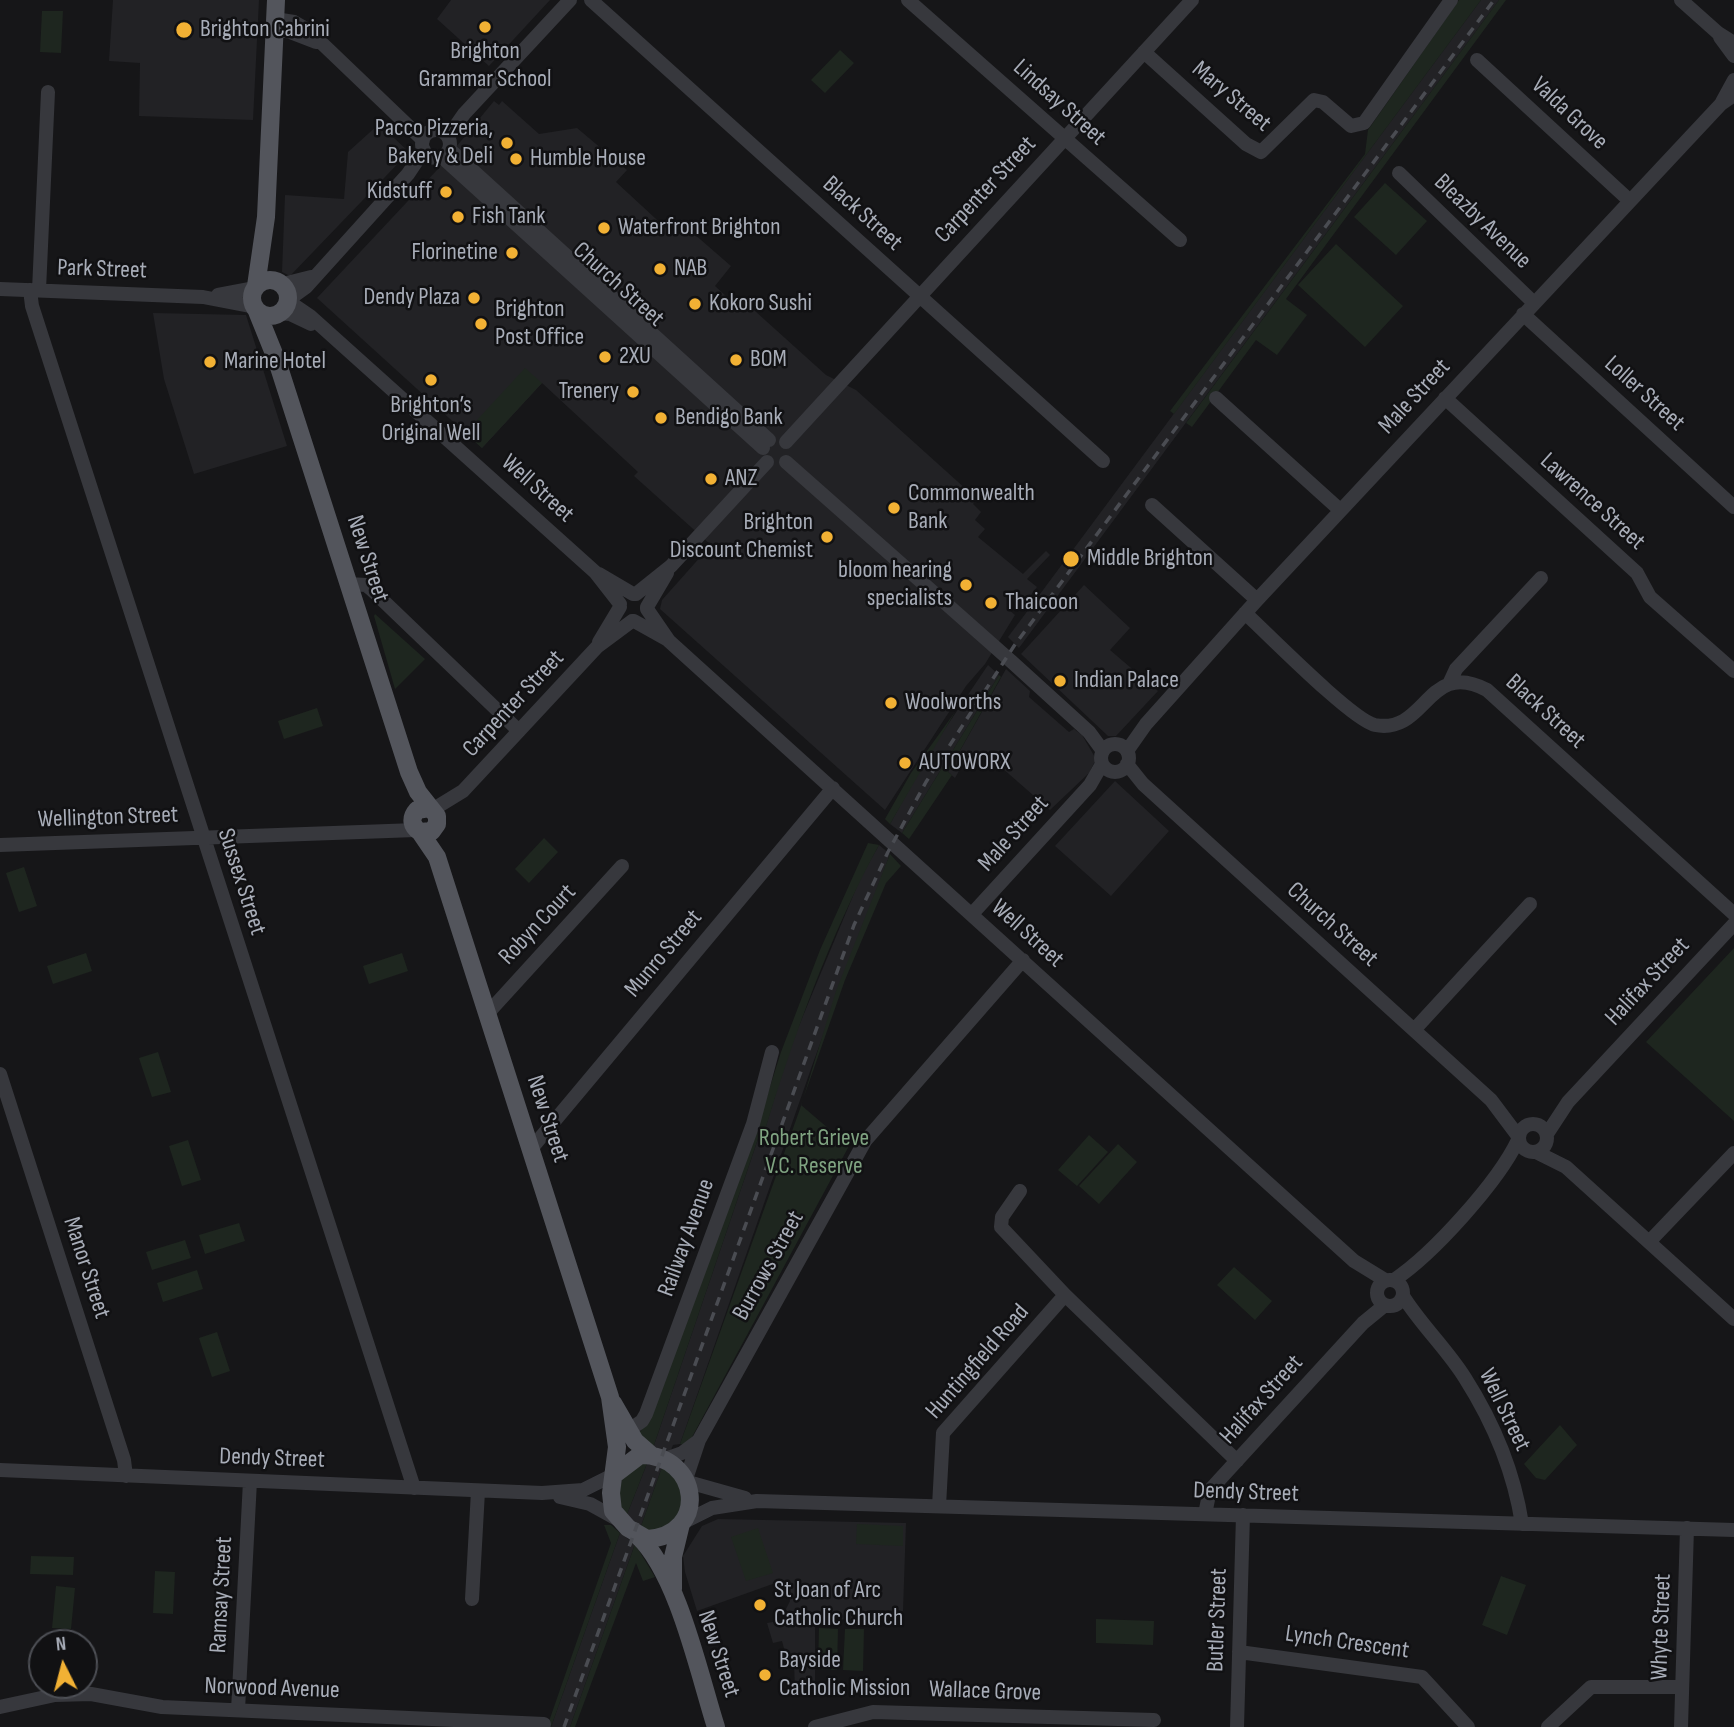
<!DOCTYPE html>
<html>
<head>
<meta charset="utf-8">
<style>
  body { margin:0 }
  #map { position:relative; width:1734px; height:1727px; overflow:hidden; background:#161618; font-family:"Sofia Sans Condensed",sans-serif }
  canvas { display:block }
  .north { position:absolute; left:28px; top:1629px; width:70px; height:70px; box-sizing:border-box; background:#111113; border:2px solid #4d4f55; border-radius:50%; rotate:354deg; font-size:19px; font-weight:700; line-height:28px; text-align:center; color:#a8adb8 }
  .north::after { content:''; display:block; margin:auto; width:24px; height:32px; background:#f2b134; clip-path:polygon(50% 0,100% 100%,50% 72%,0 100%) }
</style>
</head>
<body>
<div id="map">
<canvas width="1734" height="1727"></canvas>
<div class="north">N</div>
</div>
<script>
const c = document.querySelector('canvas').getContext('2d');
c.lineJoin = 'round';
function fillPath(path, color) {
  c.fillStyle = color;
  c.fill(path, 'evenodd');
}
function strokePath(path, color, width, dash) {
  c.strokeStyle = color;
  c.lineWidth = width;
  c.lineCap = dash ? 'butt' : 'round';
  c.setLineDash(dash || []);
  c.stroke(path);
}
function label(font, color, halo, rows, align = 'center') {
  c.font = font + ' "Sofia Sans Condensed",sans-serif';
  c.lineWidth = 5;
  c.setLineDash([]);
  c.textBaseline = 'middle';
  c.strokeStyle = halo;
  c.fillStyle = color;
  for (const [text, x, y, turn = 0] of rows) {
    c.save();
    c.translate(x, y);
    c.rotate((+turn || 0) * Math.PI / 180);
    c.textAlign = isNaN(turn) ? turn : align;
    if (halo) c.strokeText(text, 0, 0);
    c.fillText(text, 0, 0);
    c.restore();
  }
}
const built = new Path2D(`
  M113,0H259L253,120L139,116L140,63L109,61Z
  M451,0H550L489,66L437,19Z
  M1481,0H1499L1019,648L1008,637L1020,621Z
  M494,101L499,105L502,101L539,134L577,128L627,170L616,182L668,230L678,220L731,266L715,286L739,308L745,302L826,375L856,390L977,499L973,504L981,512L975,520L985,529L978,537L1023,574L1046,551L1050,555L1027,579L1037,587L1024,605L1015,599L1008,609L1015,615L985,664L966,686L885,810L660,609L662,600L711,545L634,476L638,472L542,383L482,448L317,298L437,170Z
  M379,124L409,152L290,276L282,272L285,195L344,199L348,152Z
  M153,313L246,315L287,446L194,474L164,379Z
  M1084,585L1130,628L1110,650L1158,691L1116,736H1108L1021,654Z
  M988,665L999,675L902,833L890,824L932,748Z
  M1006,669L1030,691L1029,697L1069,732L1074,729L1082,735L1096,759L1089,773L1050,810L985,753L970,763L965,760L955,778L948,772Z
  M1115,781L1169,831L1111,896L1055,846Z
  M879,845L890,854L813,1063L680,1444L673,1445L670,1452L653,1448L759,1136H763L788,1052L860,879Z
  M648,1461L662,1467L640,1529L626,1517Z
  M718,1519L906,1523L903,1611L870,1610L869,1620L815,1619V1689L795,1691L794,1662L788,1663L782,1641L773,1643L767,1623L790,1619L786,1609L790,1601L788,1595L781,1591L784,1588L781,1581L697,1611L685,1572L683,1556L702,1526Z
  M620,1533L635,1544L570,1727H551Z`);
const green = new Path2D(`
  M1459,0H1481L1174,414L1170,411L1365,154L1368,130Z
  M1499,0H1506L1286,299L1307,315L1277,355L1256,340L1192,427L1186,423Z
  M42,11H63L61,53L40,52Z
  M840,50L854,63L825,93L811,80Z
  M1385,183L1427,221L1396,255L1354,217Z
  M1336,244L1403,306L1365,347L1298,285Z
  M525,368L542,383L482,448L465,433Z
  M375,614L425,659L395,689L374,616Z
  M999,675L1001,677L948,772L952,775L909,839L902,833Z
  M317,708L323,726L284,739L278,721Z
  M955,712L890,824L885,819L911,773Z
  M544,838L558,852L529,883L515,869Z
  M868,843L879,845C829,937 793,1037 763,1137L759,1136L653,1448L638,1434L648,1422L756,1131L781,1052L820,950Z
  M890,854L901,866L886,883L845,980L801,1105L849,1146L692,1437L686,1445L680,1444L801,1106L836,991Z
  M24,867L37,906L19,912L6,873Z
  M1734,948V1121L1646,1042Z
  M86,953L92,971L53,984L47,966Z
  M402,953L408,971L369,984L363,966Z
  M158,1052L171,1092L152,1097L139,1058Z
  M1089,1135L1108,1152L1077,1186L1058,1170Z
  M188,1140L201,1180L182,1186L169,1146Z
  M1118,1144L1137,1162L1099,1204L1079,1186Z
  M239,1223L245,1241L205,1254L199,1235Z
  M185,1240L191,1258L152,1270L146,1252Z
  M1234,1267L1272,1301L1255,1320L1217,1285Z
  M197,1270L203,1289L163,1302L157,1283Z
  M217,1332L230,1371L212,1377L199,1338Z
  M1560,1425L1577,1445L1545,1480L1536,1478L1524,1464Z
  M648,1461L626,1517L618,1501L623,1474Z
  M662,1467L681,1484V1515L654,1533L640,1529Z
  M857,1524L903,1526V1546L856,1544Z
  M604,1525H611L620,1533L551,1727H547L611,1543Z
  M758,1528L773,1573L746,1581L731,1537Z
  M635,1544L655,1577L643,1581L636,1563L575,1727H570Z
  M31,1556L74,1557L73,1575L30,1574Z
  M155,1571L175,1572L173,1614L153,1613Z
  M1501,1576L1526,1585L1507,1635L1482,1625Z
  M56,1586L75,1588L71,1629L52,1628Z
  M1096,1619L1154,1621L1153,1645L1096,1643Z
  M819,1628L838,1629L837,1670L818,1669Z
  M845,1629H864L863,1671L843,1670Z`);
const minor = new Path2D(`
  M591,0L1103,461
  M908,0L1180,240
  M1681,0L1718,33L1734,43
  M275,19L294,22L308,30L423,140
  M275,29L290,32L316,42
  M1720,37L1734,56
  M1144,52L1246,144L1261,152L1314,100L1323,102L1351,126L1364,123L1451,0
  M1477,60L1630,201
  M1722,102L1734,80
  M422 144a14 14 0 1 1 28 0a14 14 0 1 1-28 0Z
  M448,137L464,114L570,0
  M449,149L769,440
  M442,157L763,448
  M1399,173L1534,303
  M283,284L311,277
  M0,289L203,297L255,307
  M30,290L32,306L414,1488
  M39,290L48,92
  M218,295L255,288
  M288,300L306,287L408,174L424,150
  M288,301L310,316L595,572L620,604
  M279,313L290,314L311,324
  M1523,314L1734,507
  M1216,398L1340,510
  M1445,398L1637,573L1650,597L1734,671
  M786,442L1192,0
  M786,462L1012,662L1089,732L1103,751
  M1152,505L1257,600
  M599,574L633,594
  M349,584L366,585L371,589L519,731
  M636,594L671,566L767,462
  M647,607L667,573
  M647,609L669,641L1354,1261L1385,1280
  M1245,613C1268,634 1352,720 1375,725C1427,735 1427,658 1487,690L1734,914
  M634,621L668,640
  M599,642L620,607
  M1450,682L1456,669L1541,578
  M1101 758a14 14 0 1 1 28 0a14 14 0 1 1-28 0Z
  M1127,751L1146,724L1257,600L1721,104L1734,95
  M1127,764L1143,784L1491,1100L1518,1136
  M432,810L463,791L597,647L632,621
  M0,845L416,830
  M972,914L1090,785L1102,764
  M487,1014L622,866
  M1414,1030L1530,904
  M0,1074L124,1460L126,1476
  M1519 1138a14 14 0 1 1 28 0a14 14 0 1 1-28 0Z
  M1547,1134L1568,1102L1734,924
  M531,1149L833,788
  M1536,1152L1566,1167L1734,1319
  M1020,1191L1002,1217L1001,1227L1065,1295
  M1649,1242L1734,1153
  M1377 1293a13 13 0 1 1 26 0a13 13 0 1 1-26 0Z
  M1394,1280C1433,1254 1498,1182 1518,1140
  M1403,1296C1421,1325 1447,1349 1465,1378C1493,1422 1514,1472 1522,1524
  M629,1430L642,1421L646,1414L753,1124L772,1052
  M662,1460L682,1453L698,1441
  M0,1470L542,1493L583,1490L615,1474
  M686,1479L699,1440L865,1141L1023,960
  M688,1482L745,1498
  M560,1497L590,1504L619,1520
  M939,1506L943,1433L1065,1295L1237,1461
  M1205,1514L1210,1490L1363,1323L1385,1305
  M682,1523L712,1508L757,1501L1734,1530
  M472,1599L478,1491
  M1239,1652L1422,1677L1468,1727
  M0,1707L55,1695L91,1694L162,1707L544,1724
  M238,1710L250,1481
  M815,1727L873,1712L1154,1720
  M1237,1727L1243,1515
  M1548,1727L1591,1687H1682
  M1681,1727L1687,1528`);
const major = new Path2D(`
  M252 298a18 18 0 1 1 36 0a18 18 0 1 1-36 0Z
  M256,286L266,217L276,0
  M256,309L277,361L409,772L418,792L437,816V824L432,831L420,832C411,826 410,818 417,810L429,808
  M420,832L437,857L610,1397L617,1447L611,1493L613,1511L628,1528L647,1539C710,1535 700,1454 640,1455L615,1474
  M613,1403L635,1441L651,1455
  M638,1536C678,1574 699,1674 716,1727
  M673,1589V1557L681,1524`);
const rail = new Path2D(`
  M564,1727L854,925L888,852L926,782L1014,646L1494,0`);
const markers = [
  [485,27,7,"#f2b134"],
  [184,30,9,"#f2b134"],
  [507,143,7,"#f2b134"],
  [516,159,7,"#f2b134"],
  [446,192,7,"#f2b134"],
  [458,217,7,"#f2b134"],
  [604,228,7,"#f2b134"],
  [512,253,7,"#f2b134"],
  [660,269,7,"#f2b134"],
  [474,298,7,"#f2b134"],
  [695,304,7,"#f2b134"],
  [481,324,7,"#f2b134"],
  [605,357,7,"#f2b134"],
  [736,360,7,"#f2b134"],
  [210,362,7,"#f2b134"],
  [431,380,7,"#f2b134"],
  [633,392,7,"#f2b134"],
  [661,418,7,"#f2b134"],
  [711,479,7,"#f2b134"],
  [894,508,7,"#f2b134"],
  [827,537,7,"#f2b134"],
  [1071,559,9,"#f2b134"],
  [966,585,7,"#f2b134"],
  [991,603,7,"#f2b134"],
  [1060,681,7,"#f2b134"],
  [891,703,7,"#f2b134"],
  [905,763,7,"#f2b134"],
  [760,1605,7,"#f2b134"],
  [765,1675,7,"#f2b134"]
];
const poiNames = [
  ["Brighton Cabrini",200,30],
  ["Brighton",485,52,"center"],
  ["Grammar School",485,80,"center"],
  ["Pacco Pizzeria,",493,129,"right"],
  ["Bakery & Deli",493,157,"right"],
  ["Humble House",530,159],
  ["Kidstuff",432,192,"right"],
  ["Fish Tank",472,217],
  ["Waterfront Brighton",618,228],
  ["Florinetine",498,253,"right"],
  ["NAB",674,269],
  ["Dendy Plaza",460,298,"right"],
  ["Kokoro Sushi",709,304],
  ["Brighton",495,310],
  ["Post Office",495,338],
  ["2XU",619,357],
  ["BOM",750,360],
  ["Marine Hotel",224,362],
  ["Trenery",619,392,"right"],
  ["Brighton’s",431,406,"center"],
  ["Original Well",431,434,"center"],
  ["Bendigo Bank",675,418],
  ["ANZ",725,479],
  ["Commonwealth",908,494],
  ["Bank",908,522],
  ["Brighton",813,523,"right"],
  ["Discount Chemist",813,551,"right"],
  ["Middle Brighton",1087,559],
  ["bloom hearing",952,571,"right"],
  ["specialists",952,599,"right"],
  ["Thaicoon",1005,603],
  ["Indian Palace",1074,681],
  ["Woolworths",905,703],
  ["AUTOWORX",919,763],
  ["St Joan of Arc",774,1591],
  ["Catholic Church",774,1619],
  ["Bayside",779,1661],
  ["Catholic Mission",779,1689]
];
const streetNames = [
  ["Mary Street",1231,97,40],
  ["Lindsay Street",1059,103,42],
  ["Valda Grove",1569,114,43],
  ["Carpenter Street",986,190,-47],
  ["Black Street",862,214,42],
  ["Bleazby Avenue",1482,222,44],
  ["Park Street",102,270,2],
  ["Church Street",618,285,42],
  ["Loller Street",1644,394,42],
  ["Male Street",1415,397,-47],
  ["Well Street",537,489,42],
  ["Lawrence Street",1592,502,42],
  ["New Street",367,559,72],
  ["Carpenter Street",514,704,-47],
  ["Black Street",1545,712,42],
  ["Wellington Street",108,818,-2],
  ["Male Street",1014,834,-48],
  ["Sussex Street",241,882,72],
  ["Robyn Court",538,925,-47],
  ["Church Street",1332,925,42],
  ["Well Street",1027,934,42],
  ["Munro Street",664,954,-50],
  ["Halifax Street",1648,982,-47],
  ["New Street",547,1119,72],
  ["Railway Avenue",687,1238,-70],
  ["Burrows Street",769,1266,-61],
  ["Manor Street",86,1268,72],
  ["Huntingfield Road",978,1362,-49],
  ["Halifax Street",1262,1400,-48],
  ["Well Street",1504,1410,64],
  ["Dendy Street",272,1459,2],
  ["Dendy Street",1246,1493,2],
  ["Ramsay Street",222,1595,-87],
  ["Butler Street",1218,1620,-88],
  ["Whyte Street",1662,1627,-88],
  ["Lynch Crescent",1347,1643,8],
  ["New Street",718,1654,72],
  ["Norwood Avenue",272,1689,2],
  ["Wallace Grove",985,1692,2]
];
const parkNames = [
  ["Robert Grieve",814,1139],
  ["V.C. Reserve",814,1167]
];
fillPath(built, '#222225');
fillPath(green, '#1e261f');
strokePath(minor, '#37383d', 14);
strokePath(major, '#53555c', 18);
strokePath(rail, '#4a4c52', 3.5, [9, 7]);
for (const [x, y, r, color] of markers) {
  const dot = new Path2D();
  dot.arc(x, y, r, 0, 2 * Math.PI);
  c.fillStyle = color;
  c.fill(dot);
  strokePath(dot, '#111113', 2.5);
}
label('24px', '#a8adb8', '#111113', poiNames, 'left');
label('24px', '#a8adb8', '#111113', streetNames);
label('24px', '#7fa381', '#111113', parkNames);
</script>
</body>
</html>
